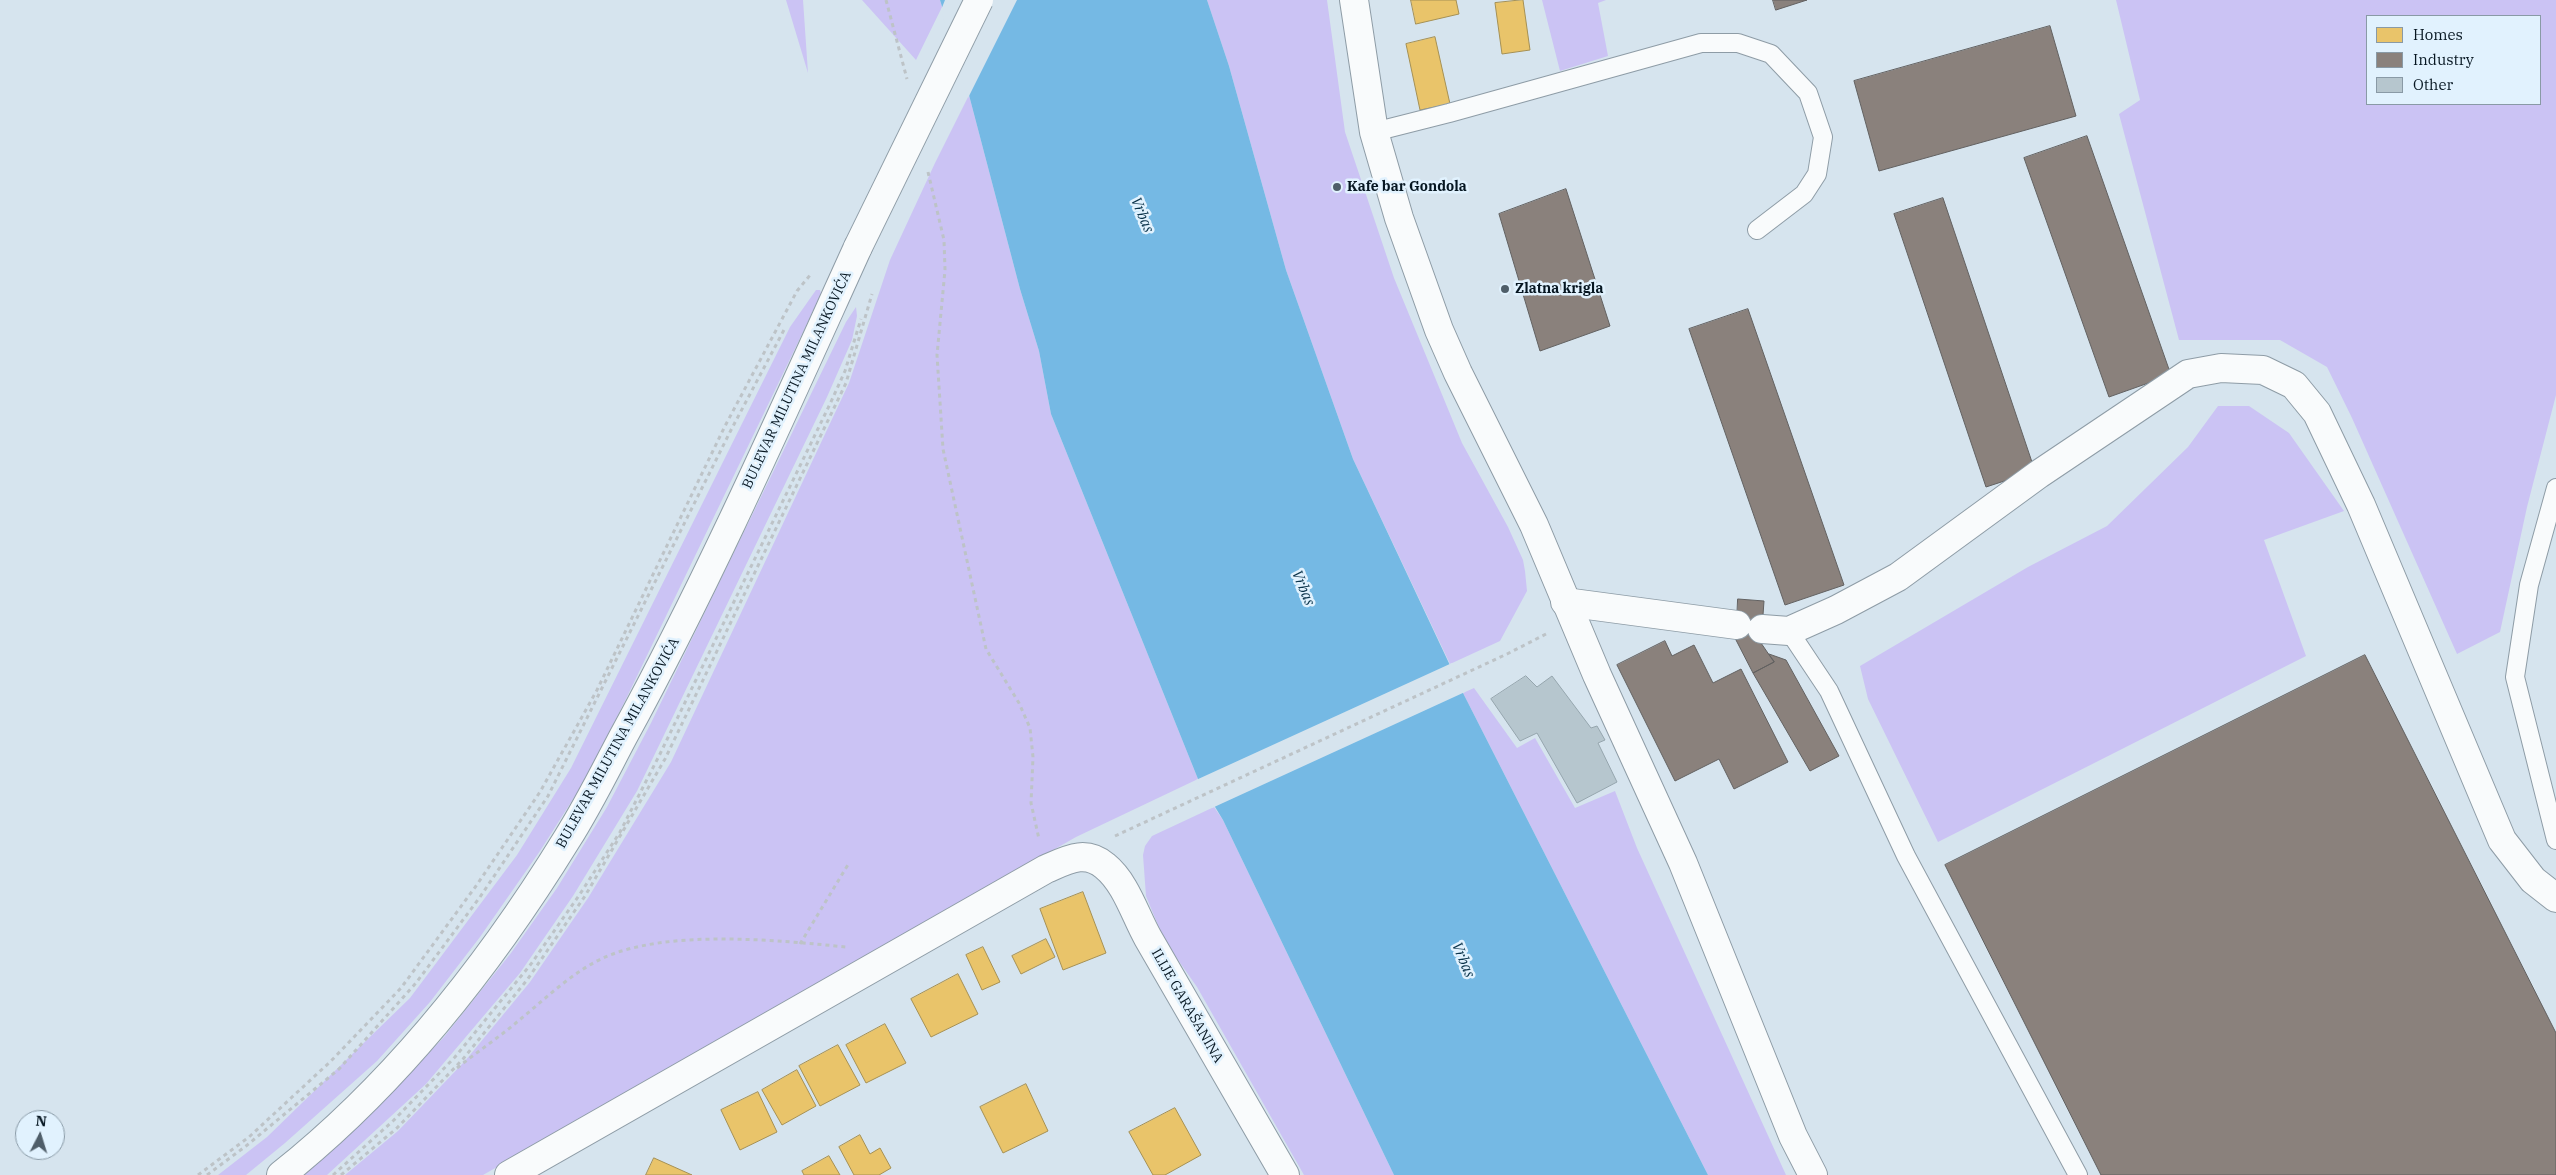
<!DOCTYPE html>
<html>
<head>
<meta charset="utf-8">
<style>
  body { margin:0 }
  #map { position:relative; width:2556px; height:1175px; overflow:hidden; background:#d6e4ee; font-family:"IBM Plex Serif",serif }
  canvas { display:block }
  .legend { position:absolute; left:2366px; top:15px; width:175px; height:90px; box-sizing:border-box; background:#e1f2fe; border:1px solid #899aa6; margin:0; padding:6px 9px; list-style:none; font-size:15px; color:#061621 }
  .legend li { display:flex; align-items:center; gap:10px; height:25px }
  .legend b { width:25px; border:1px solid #899aa6 }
  .north { position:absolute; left:15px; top:1110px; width:50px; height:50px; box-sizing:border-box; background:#e1f2fe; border:1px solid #899aa6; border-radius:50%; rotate:5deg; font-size:14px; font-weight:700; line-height:20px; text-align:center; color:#061621 }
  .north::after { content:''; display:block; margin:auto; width:18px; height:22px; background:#4f5e69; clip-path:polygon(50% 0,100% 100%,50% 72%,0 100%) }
</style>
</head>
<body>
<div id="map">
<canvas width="2556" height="1175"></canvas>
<ul class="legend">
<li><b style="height:14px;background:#e9c46a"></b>Homes</li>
<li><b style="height:14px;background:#8a817c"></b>Industry</li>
<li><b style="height:14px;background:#b6c6ce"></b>Other</li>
</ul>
<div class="north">N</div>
</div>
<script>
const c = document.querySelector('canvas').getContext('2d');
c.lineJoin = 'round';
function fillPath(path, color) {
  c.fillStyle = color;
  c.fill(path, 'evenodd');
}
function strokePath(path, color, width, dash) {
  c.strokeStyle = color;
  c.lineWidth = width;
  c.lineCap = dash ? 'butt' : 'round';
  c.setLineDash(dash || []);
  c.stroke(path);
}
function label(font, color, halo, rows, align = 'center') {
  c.font = font + ' "IBM Plex Serif",serif';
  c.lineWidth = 5;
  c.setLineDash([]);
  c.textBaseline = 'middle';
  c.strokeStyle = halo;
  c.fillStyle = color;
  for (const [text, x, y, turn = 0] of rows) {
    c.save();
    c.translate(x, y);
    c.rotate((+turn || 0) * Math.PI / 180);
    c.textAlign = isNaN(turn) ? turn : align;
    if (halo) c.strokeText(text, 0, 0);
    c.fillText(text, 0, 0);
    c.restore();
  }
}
const green = new Path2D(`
  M786,0H803L808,73Z
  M862,0H940L942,7L916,60Z
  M1207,0H1327L1345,132L1394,278L1462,443L1508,527L1523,560L1525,571L1527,591L1500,641L1450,664L1353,459L1286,270L1229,66Z
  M1542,0H1606L1598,3L1608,56L1560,71Z
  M2116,0H2556V395L2527,507L2500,632L2457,654L2352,418L2327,367L2280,340H2179L2119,114L2140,100ZM2540,16V104H2367V16Z
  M969,95L1020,289L1039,351L1051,414L1198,779L1076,837L483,1175H345L398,1131L465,1061L530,982L588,898L671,762L849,383L890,260L935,163Z
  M816,290H820L821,294L806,326L625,701L582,785L540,851L480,937L430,1002L377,1061L285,1143L246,1175H218L267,1137L410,998L517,855L571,768L790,327Z
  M856,307L857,316L852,340L827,397L637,791L573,896L520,973L426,1084L327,1175H300L388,1096L444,1037L511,953L557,888L607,807L651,723L846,322Z
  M2218,406H2249L2289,433L2344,511L2264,540L2306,656L1938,842L1868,699L1860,666L2028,567L2107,526L2188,447Z
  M1474,688L1517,748L1535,738L1575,808L1615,791L1637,848L1786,1175H1708L1463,693Z
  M1214,807L1223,820L1394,1175H1304L1197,987L1164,940L1146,896L1143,855L1145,846L1152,836Z`);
const water = new Path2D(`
  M940,0H1207L1229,66L1286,270L1353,459L1463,693L1708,1175H1394L1223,820L1198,779L1051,414L1039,351L1020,289L969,95Z`);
const pier = new Path2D(`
  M945,0H1017L968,98L941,10Z
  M1452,663L1465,692L1212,808L1196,780Z`);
const homes = new Path2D(`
  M1411,0H1456L1459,14L1416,24Z
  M1523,0L1530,50L1502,54L1495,3Z
  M1435,37L1450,104L1420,110L1406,44Z
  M1083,892L1106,953L1063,970L1040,909Z
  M1046,939L1055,957L1021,974L1012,956Z
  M983,947L1000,982L982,990L966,955Z
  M958,974L978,1014L931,1037L911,999Z
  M885,1024L906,1063L866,1083L846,1045Z
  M838,1045L860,1085L820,1106L799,1066Z
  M797,1070L816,1106L782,1125L762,1090Z
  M1026,1084L1048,1131L1003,1153L980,1107Z
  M758,1092L777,1132L740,1150L721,1110Z
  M1175,1108L1201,1155L1165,1175H1153L1129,1132Z
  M860,1135L870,1154L880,1148L891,1168L879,1175H854L839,1147Z
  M829,1156L840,1175H804L802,1171Z
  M654,1158L692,1175H646Z`);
const industry = new Path2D(`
  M1773,0H1807L1776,10Z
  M2050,26L2076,116L1879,171L1854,81Z
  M2087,136L2171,375L2109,397L2024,158Z
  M1566,189L1610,326L1540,351L1499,214Z
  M1943,198L2035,471L1986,487L1894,214Z
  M1748,309L1844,585L1785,605L1689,329Z
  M1738,599L1764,601L1761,643L1774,662L1753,673L1736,640Z
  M1665,641L1672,656L1694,645L1713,683L1741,669L1788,762L1734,789L1719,759L1675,781L1617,665Z
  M1769,654L1786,660L1839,756L1810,771L1753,673L1774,662Z
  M2365,655L2556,1033V1175H2101L1945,865Z`);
const building = new Path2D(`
  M1526,676L1537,687L1552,676L1591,728L1597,726L1605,740L1598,743L1617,782L1577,803L1537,733L1520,741L1491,699Z`);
const path = new Path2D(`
  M886,0L907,79
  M928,172L944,240L945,270L937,355L943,449L986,649L1019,703L1030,728L1033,757L1031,803L1039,839
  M1115,836L1507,654L1548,633
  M800,944L849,863
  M457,1068C477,1052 498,1038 517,1022C544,1000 571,973 603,958C667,929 776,940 846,947
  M198,1175L249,1137L331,1061L401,988L476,886L540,792L597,690L725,426L797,291L811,274
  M207,1175L246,1146L339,1069L416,983L480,897L548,796L731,430L785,328
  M333,1175L394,1120L455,1057L531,964L580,894L620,832L659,756L830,404L845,371L861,319
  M341,1175L397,1128L463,1059L527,980L585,896L665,759L846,383L872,294`);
const lane = new Path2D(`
  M1374,132L1449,113L1701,43H1738L1771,54L1808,93L1823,137L1817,174L1804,194L1757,230
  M2556,488L2529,585L2515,677L2556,840
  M1789,631L1829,691L1906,856L2078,1175`);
const street = new Path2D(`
  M1565,602L1737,625
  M1762,629L1789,631L1836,610L1898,577L2039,474L2188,374L2221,368L2263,370L2294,385L2317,413L2361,505L2502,840L2533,880L2556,898
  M509,1175L1046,869C1067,860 1085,849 1105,866C1126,883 1135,915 1148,938C1193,1017 1239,1096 1285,1175`);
const secondary = new Path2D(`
  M1354,0L1374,132L1399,218L1439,330L1458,373L1534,525L1597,675L1683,863L1793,1136L1813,1175
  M281,1175C397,1083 490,964 567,839C588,806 605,771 623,737C710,578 783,412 858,247`);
const secondaryBridge = new Path2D(`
  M858,247L979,0`);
const markers = [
  [1337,187,5,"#4f5e69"],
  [1505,289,5,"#4f5e69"]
];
const poiNames = [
  ["Kafe bar Gondola",1347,187],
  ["Zlatna krigla",1515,289]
];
const streetNames = [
  ["BULEVAR MILUTINA MILANKOVIĆA",797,380,-65],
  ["BULEVAR MILUTINA MILANKOVIĆA",618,743,-61],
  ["ILIJE GARAŠANINA",1187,1006,60]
];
const waterNames = [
  ["Vrbas",1142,215,67],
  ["Vrbas",1303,588,67],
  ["Vrbas",1463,960,67]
];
fillPath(green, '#cbc3f4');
fillPath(water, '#75b9e4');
fillPath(pier, '#d6e4ee');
fillPath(homes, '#e9c46a');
strokePath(homes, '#a59054', 1);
fillPath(industry, '#8a817c');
strokePath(industry, '#626161', 1);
fillPath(building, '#b6c6ce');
strokePath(building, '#95a5ad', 1);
strokePath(lane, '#8e9ca6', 20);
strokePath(street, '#8e9ca6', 30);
strokePath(secondary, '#8e9ca6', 30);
strokePath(path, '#bdc3c7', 3, [4, 4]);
strokePath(lane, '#f9fbfc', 18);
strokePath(street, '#f9fbfc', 28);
strokePath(secondary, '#f9fbfc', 28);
strokePath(secondaryBridge, '#8e9ca6', 30, []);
strokePath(secondaryBridge, '#f9fbfc', 28);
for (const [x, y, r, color] of markers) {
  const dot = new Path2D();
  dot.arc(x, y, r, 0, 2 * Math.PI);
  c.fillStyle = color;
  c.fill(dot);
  strokePath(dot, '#e1f2fe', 2);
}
label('bold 14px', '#061621', '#e1f2fe', poiNames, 'left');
label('14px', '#061621', '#e1f2fe', streetNames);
label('italic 15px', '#0a334a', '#e1f2fe', waterNames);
</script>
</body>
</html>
